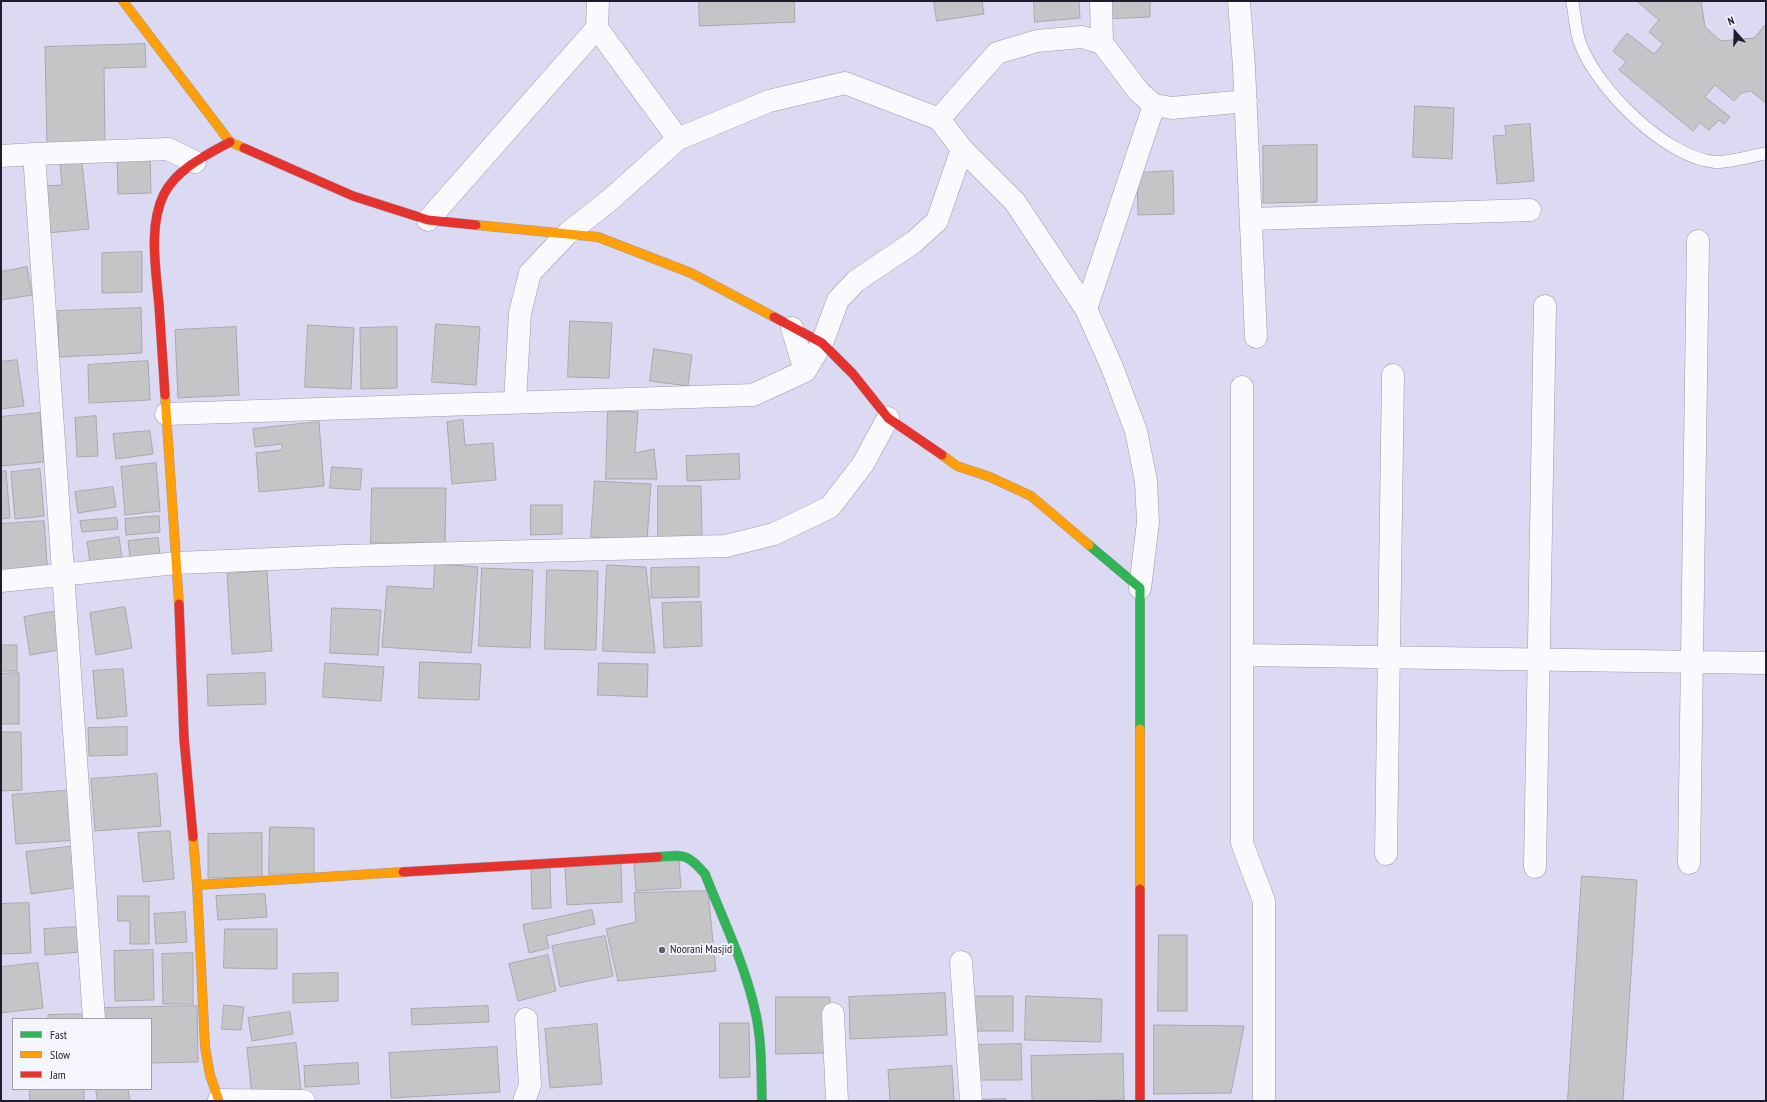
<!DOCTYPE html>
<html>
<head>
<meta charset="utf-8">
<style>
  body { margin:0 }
  #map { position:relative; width:1767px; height:1102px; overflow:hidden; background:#dbdaf2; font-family:"PT Sans Narrow",sans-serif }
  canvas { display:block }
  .frame { position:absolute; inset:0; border:2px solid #1f1d2d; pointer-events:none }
  .legend { position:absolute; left:12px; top:1018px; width:140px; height:72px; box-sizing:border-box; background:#f5f5fe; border:1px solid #9f9faa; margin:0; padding:5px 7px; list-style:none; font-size:12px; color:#1f1d2d }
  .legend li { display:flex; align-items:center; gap:8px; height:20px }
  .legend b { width:20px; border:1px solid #9f9faa }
  .north { position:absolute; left:1715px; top:12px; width:40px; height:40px; -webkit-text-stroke:3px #f5f5fe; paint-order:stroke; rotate:340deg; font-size:11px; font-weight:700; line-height:16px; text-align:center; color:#1f1d2d }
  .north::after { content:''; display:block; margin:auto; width:14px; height:18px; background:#1f1d2d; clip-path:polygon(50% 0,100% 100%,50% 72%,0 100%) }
</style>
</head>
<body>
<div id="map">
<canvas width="1767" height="1102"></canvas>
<div class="frame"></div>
<ul class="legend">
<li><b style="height:5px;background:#30b455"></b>Fast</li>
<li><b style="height:5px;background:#ff9f0a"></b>Slow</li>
<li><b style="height:5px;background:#e5322d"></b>Jam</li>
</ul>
<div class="north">N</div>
</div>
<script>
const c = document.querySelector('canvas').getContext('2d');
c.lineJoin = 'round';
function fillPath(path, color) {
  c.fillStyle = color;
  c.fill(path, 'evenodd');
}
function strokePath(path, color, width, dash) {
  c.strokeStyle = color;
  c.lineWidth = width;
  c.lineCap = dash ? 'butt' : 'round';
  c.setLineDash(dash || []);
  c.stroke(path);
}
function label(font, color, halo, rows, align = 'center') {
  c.font = font + ' "PT Sans Narrow",sans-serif';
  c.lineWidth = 4;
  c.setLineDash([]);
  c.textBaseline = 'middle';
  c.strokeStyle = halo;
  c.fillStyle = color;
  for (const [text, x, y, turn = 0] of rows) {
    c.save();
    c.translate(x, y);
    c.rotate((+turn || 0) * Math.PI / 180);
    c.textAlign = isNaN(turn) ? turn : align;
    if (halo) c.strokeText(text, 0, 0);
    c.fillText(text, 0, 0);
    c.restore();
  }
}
const building = new Path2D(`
  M699,1H794L795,22L700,26Z
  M934,1H982L984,14L937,21Z
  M1034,1H1079L1080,18L1035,22Z
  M1105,1H1150V17L1105,19Z
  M1640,1H1701L1705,27L1721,41L1754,38L1766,24V103L1751,91L1741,93L1734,101L1715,85L1705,97L1730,117L1724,124L1719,120L1709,130L1700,123L1693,131L1619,70L1626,62L1613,51L1627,33L1654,54L1663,44L1649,32L1659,20L1639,3Z
  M145,44L146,67L104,68L105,142L47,144L45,47Z
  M1415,106L1454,108L1452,159L1413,157Z
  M1530,124L1534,181L1497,184L1493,136L1506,135L1505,126Z
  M1317,145V202L1263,203V146Z
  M150,154L151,193L118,194L117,155Z
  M82,163L89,229L48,233L44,186L62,185L60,164Z
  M1173,171L1174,214L1138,215L1137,173Z
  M142,252V292L102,293V253Z
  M27,267L32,295L1,300V272Z
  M141,308L142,353L59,357L58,311Z
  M570,321L612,323L609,378L568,377Z
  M436,324L480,327L476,385L432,382Z
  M308,325L354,328L351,389L305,387Z
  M236,327L239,395L178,398L175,330Z
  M397,327V388L361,389L360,328Z
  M654,349L692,355L688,386L650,381Z
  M17,360L24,406L1,409V362Z
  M148,361L150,400L89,403L88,365Z
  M608,411L638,412L635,453L654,449L657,479H606Z
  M40,413L44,462L1,466V417Z
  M96,416L98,456L77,457L75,418Z
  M463,420L465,445L493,443L496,480L452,484L447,422Z
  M319,422L324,486L259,492L256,453L282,450V444L255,447L253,429Z
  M150,431L153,454L116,459L113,434Z
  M739,454L740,479L687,481L686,456Z
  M156,463L160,511L125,515L121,467Z
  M332,467L362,469L360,490L330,488Z
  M40,469L44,516L15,519L11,472Z
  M6,471L10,518L1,519V472Z
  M595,481L651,484L647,540L591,537Z
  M658,486H701L702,539H658Z
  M113,487L116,507L78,513L75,492Z
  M372,488H446L445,543H371Z
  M531,505H562V534L531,535Z
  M159,516L160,532L126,535L125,519Z
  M117,518L118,529L82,532L80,521Z
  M44,521L48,576L1,580V524Z
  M119,537L122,558L90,562L87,542Z
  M158,538L161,563L131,566L128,541Z
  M435,564L478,567L471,653L382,647L387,586L433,589Z
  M607,565L646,567L655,653L603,651Z
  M699,567V597L651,598V568Z
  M482,568L533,570L530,648L479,646Z
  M547,570L598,571L596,650L545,649Z
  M267,571L272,651L232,654L227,574Z
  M701,602L702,646L664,648L662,603Z
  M125,607L132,648L96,655L90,613Z
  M332,608L381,610L378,655L330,653Z
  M57,611L64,649L30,655L24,617Z
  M1,645H17V671H1Z
  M420,662L481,664L479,700L419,698Z
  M325,663L384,667L381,701L323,697Z
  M599,663L648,664L647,697L598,695Z
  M123,669L127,716L97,719L93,671Z
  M19,673V724H1V674Z
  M265,673L266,704L208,706L207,675Z
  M127,727V755L89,756L88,728Z
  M1,732H21L22,790L1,791Z
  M157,774L161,826L95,831L91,779Z
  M75,790L79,840L16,844L12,795Z
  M270,827L314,828V874H269Z
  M170,831L174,879L143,882L138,833Z
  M262,833V877L208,878V834Z
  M75,846L80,887L31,894L26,852Z
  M679,860L681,888L636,891L634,864Z
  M621,863L622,902L567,905L565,866Z
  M550,867L551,908L532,909L531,868Z
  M1582,876L1637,880L1623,1101H1568Z
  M708,891L716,971L618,981L606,929L636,922L634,893Z
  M265,894L267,917L218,920L216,896Z
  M118,896H149V944H130V921H118Z
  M29,903L31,953L1,954V904Z
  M592,910L595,924L546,936L549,948L529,953L523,925Z
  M185,912L187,942L156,944L154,914Z
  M79,927L80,952L45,955L44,929Z
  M225,929H277V969L224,968Z
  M1159,935H1187V1011H1158Z
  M605,936L613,976L560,987L552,946Z
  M153,950L154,1000L115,1001L114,951Z
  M193,953V1004H163L162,954Z
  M548,955L556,991L518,1001L509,964Z
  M38,963L43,1008L1,1013V967Z
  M338,973V1001L293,1003V974Z
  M945,993L947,1035L850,1039L849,997Z
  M974,996H1013V1031H975Z
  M1026,996L1102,999L1101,1042L1025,1040Z
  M776,997H830V1053L776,1054Z
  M224,1005L244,1007L241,1030L222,1029Z
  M197,1006L198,1062L151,1063V1019H102V1008Z
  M488,1006L489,1022L412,1025L411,1009Z
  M290,1012L293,1034L252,1041L248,1018Z
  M91,1014V1019H48V1015Z
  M720,1023H749L750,1077L720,1078Z
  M597,1024L602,1084L550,1088L545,1029Z
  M1154,1025L1244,1026L1231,1093L1154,1094Z
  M296,1043L301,1090L252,1096L247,1048Z
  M1021,1044L1022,1080H976L975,1045Z
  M497,1047L500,1092L391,1098L389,1053Z
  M1123,1054L1124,1100L1032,1101L1031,1056Z
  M358,1063L359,1084L305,1087L304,1066Z
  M952,1066L954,1101H890L888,1070Z
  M30,1089H84V1101H30Z
  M96,1089H128L130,1101H98Z
  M1006,1099V1101H973V1100Z`);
const lane = new Path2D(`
  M1572,1C1575,14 1575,30 1580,43C1596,88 1666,158 1715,162C1727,163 1753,156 1766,153`);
const street = new Path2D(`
  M598,1L597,28L678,139
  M1101,1L1102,43
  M1239,1L1244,67L1256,337
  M939,119L997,53L1037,41L1082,37L1102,43L1139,92L1154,105L1172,108L1246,101
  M34,154L168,149L195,162
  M1,156L34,154L94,1019
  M1251,219L1530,210
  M428,220L597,28
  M1086,309L1154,105
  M792,328L805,371
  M1242,387V843L1264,901V1101
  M515,402L520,313L530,273L568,233L611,199L678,139L769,101L845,83L939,119L962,149L1015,202L1086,309L1112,367L1136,431L1146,481L1148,522L1140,588
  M166,414L753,395L805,371L822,343L838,300L856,281L914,242L937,221L962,149
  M1,581L177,563L344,556L726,546L774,534L830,507L863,464L888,418
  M1242,655L1766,663
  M1386,854L1393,375
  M1689,863L1698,241
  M1535,867L1545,306
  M961,962L971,1101
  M833,1014L837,1101
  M219,1100L304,1101
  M524,1101L530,1085L526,1019`);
const fast = new Path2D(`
  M1089,545L1140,588V729
  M658,857C684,855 687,853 705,874C723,920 746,966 756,1015C762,1043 761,1072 762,1101`);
const slow = new Path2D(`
  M123,1L230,142L244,148
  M476,225L598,237L691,273L774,317
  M165,395L179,604
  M942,455L957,466L990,477L1031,496L1089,545
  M1140,729V889
  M193,837L197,885L205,1047L210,1075L219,1101
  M197,885L403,872`);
const jam = new Path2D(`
  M244,148L353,196L428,220L476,225
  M774,317L822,343L853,374L888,418L942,455
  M165,395C163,365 161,335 159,305C156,270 148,226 164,194C177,169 206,155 230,142
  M179,604L184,738L193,837
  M403,872L658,857
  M1140,889V1101`);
const markers = [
  [662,950,4,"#615f72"]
];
const poiNames = [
  ["Noorani Masjid",670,950]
];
fillPath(building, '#c4c5c7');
strokePath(building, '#a9a8ab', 1);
strokePath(lane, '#9b99ac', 13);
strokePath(street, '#9b99ac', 23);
strokePath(fast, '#9b99ac', 10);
strokePath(slow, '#9b99ac', 10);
strokePath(jam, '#9b99ac', 10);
strokePath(lane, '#faf9fd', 12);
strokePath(street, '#faf9fd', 22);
strokePath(fast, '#30b455', 9);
strokePath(slow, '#ff9f0a', 9);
strokePath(jam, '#e5322d', 9);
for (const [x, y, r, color] of markers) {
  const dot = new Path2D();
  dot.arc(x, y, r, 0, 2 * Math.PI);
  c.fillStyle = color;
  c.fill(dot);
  strokePath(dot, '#f5f5fe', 1.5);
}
label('12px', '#1f1d2d', '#f5f5fe', poiNames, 'left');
</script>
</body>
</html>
